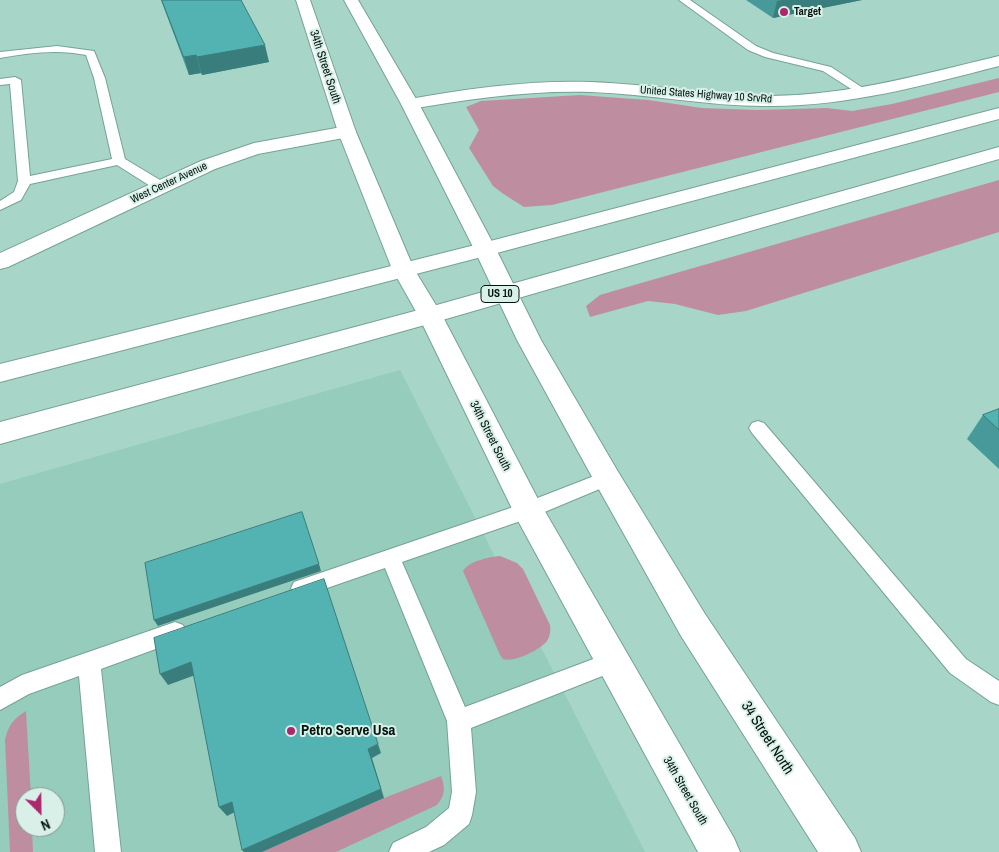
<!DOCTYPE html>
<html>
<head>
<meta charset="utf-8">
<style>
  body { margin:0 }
  #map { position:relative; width:999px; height:852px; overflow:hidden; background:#a7d5c7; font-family:"Archivo Narrow",sans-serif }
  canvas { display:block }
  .north { position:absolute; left:15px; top:787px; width:50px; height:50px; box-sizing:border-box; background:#d9f0e8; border:1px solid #839891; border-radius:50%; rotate:157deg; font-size:14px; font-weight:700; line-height:20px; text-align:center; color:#03130e }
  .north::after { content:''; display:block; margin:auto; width:18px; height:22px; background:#ad276c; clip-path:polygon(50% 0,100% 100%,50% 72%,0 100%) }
</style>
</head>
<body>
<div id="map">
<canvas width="999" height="852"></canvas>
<div class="north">N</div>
</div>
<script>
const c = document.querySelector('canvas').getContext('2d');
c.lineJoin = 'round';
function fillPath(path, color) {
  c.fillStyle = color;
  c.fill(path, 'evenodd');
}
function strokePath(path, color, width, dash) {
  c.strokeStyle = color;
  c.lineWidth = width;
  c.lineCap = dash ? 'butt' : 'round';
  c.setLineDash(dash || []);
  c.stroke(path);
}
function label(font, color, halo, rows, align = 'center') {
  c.font = font + ' "Archivo Narrow",sans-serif';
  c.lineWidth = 4;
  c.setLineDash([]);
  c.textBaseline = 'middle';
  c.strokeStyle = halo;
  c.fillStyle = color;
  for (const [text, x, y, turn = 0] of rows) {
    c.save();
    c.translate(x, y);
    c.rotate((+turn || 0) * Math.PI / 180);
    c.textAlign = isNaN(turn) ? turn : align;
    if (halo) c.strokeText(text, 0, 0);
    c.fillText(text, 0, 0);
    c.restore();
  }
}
const built = new Path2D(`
  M400,370L645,852H0V484ZM25,797H55V827H25Z`);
const green = new Path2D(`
  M999,78V92L552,205L524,207L502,193L493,186L469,148L479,130L466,107L481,101L580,95L648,100L702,108L756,110L827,108L852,111L892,104Z
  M999,180V232L746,311L718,315L675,304L648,301L590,317L586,306L600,295L617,290Z
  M500,556L517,563L523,569L550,625C551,631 550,636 547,641C540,650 513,663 503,659L500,655L463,571C469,561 489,557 500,556Z
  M26,711L31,797H25V827H32L33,852H10L5,740C8,726 13,719 26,711Z
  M441,776C445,788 446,794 437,805L336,852H262L384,798Z`);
const service = new Path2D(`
  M679,0H690L756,46L773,53L831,67L869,92L867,94H859L823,71L765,57L748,50Z
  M57,46L94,51L105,78L125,159L165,183L166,186L165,189H155L117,165L30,184L21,200L0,210V201L14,192L18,181L10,84L0,85V79L15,77L21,80L30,176L112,159L94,78L86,55C57,49 28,53 0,58V52Z
  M758,421L764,423L966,659L999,681V705L991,702L950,673L752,433L749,428L752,423Z
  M607,471L614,473L616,478L614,483L535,516L402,562L465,707L612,652L620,655L623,662L620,669L471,728L476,792L472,815L469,824L444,845L429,852H389L393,843L426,827L449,808L452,792L447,721L385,568L301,597L294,594L291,588L294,582L522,504Z
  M175,622L183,625L186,632L183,639L101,669L121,852H95L79,676L29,694L0,710V687L22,675Z`);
const minor = new Path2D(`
  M999,56V66C925,85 849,106 772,106C711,107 651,94 591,92C530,90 470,99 410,109L404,108L401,104L404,100L410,99C470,88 530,80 591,82C651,84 711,96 772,96C849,95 924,74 999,56Z
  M347,126L354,128L356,132L354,136L258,154L215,169L8,267L0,269V253L201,161L254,143Z`);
const secondary = new Path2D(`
  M296,0H310L356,132L414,269L442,315L539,501L734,838L740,852H698L517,519L418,315L392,269L338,132Z
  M344,0H358L419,104L496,249L541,340L617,470L705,614L855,838L861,852H818L681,636L597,486L517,340L474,249L401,104Z`);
const primary = new Path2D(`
  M999,108V119L493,254L0,382V364L479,244Z
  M999,147V159L439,321L0,444V422L426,308Z`);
const wall = new Path2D(`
  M161,0H241L269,62L202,75L201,73L189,75Z
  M746,0H862L773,18Z
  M999,409V469L967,439L983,415Z`);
const shadedWall = new Path2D(`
  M783,0H862L773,18L777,1Z
  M265,45L269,62L202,75L197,57Z
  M196,55L201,73L189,75L184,57Z
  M319,564L321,571L158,626L154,620Z
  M191,662L198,674L168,685L160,674Z
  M378,744L381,753L372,758L384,798L262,852H244L242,850L368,749Z
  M232,802L239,810L227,816L219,807Z`);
const building = new Path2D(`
  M162,0H241L265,45L197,57L196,55L184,57Z
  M999,409V430L983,415Z
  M302,512L319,564L154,620L145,563Z
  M324,579L378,744L368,749L381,789L242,850L232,802L219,807L191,662L160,674L154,638Z`);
const markers = [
  [784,12,5,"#ad276c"],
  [291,731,5,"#ad276c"]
];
const farPoinames = [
  ["Target",794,12]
];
const farStreetnames = [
  ["United States Highway 10 SrvRd",706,95,4],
  ["West Center Avenue",169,183,-25]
];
const shields = [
  [500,294,38]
];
const shieldNames = [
  ["US 10",500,294]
];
const streetNames = [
  ["34th Street South",325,67,72],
  ["34th Street South",490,436,63],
  ["34th Street South",685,791,60]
];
const nearPoinames = [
  ["Petro Serve Usa",301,731]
];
const nearStreetnames = [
  ["34 Street North",767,738,57]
];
fillPath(built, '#95ccbc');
fillPath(green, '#be8ea0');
strokePath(service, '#76a295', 2);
strokePath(minor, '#76a295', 2);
strokePath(secondary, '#76a295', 2);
strokePath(primary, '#76a295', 2);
fillPath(service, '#fff');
fillPath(minor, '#fff');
fillPath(secondary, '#fff');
fillPath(primary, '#fff');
fillPath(wall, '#479a99');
fillPath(shadedWall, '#3a7d7d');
fillPath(building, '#53b3b2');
strokePath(building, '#3a7d7d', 1);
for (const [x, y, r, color] of markers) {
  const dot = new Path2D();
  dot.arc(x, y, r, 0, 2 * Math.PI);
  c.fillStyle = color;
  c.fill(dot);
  strokePath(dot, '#d9f0e8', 2);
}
label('bold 11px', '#03130e', '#d9f0e8', farPoinames, 'left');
label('11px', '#03130e', '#d9f0e8', farStreetnames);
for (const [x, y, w] of shields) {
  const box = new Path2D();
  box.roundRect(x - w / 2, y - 8.5, w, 17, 4);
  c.fillStyle = '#d9f0e8';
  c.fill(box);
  strokePath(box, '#03130e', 1);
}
label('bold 11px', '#03130e', null, shieldNames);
label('12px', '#03130e', '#d9f0e8', streetNames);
label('bold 15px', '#03130e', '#d9f0e8', nearPoinames, 'left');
label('15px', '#03130e', '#d9f0e8', nearStreetnames);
</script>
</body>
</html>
